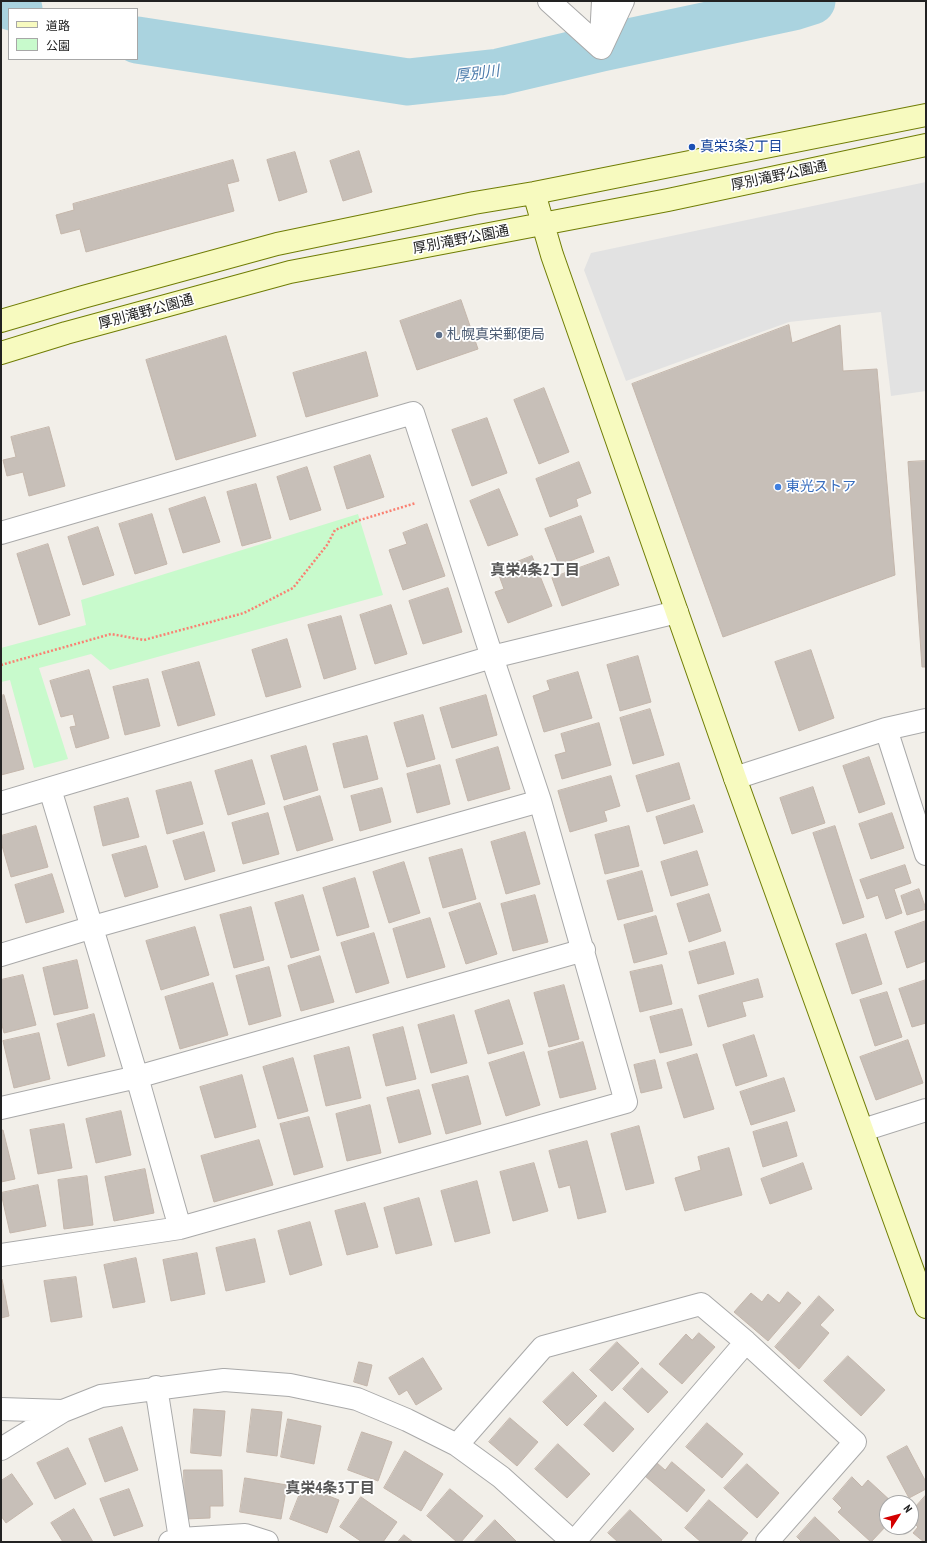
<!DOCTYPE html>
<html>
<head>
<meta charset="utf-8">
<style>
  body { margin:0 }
  #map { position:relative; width:927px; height:1543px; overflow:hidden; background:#f2efe9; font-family:"PT Sans Narrow","Noto Sans JP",sans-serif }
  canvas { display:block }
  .frame { position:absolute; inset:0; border:2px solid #222; pointer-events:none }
  .legend { position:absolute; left:8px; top:8px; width:130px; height:52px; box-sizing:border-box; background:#fff; border:1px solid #a7a7a7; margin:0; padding:5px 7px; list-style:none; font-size:12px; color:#222 }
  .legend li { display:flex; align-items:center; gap:8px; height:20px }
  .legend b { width:20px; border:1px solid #a7a7a7 }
  .north { position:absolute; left:879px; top:1495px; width:40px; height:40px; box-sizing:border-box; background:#fff; border:1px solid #a7a7a7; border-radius:50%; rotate:54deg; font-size:11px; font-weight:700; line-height:16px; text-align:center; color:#222 }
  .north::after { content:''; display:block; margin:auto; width:14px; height:18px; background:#d40000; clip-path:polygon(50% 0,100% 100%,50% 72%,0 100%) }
</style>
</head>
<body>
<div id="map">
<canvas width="927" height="1543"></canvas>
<div class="frame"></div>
<ul class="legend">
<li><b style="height:5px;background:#f7fabf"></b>道路</li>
<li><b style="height:11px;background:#c8facc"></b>公園</li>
</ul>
<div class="north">N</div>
</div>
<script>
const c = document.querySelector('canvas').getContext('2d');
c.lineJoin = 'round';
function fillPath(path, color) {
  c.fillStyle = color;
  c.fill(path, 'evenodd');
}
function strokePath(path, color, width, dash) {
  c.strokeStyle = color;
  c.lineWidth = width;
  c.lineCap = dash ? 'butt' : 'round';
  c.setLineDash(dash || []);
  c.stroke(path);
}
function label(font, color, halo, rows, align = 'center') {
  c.font = font + ' "PT Sans Narrow","Noto Sans JP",sans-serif';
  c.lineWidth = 3.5;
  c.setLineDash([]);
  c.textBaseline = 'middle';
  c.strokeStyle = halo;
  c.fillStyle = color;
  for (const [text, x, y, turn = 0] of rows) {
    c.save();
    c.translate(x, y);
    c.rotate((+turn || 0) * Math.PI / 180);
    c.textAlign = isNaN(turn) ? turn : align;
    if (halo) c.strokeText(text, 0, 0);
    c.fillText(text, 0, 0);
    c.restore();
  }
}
const park = new Path2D(`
  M358,514L383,595L110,670L91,654L39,668L68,759L34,768L10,680L1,682V648L86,625L81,600Z`);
const parking = new Path2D(`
  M926,182V391L891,396L881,312L789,322L626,381L584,270L591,253Z`);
const river = new Path2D(`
  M1,4L19,9
  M137,40L408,82L499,72L601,48L793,7L812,1`);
const building = new Path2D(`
  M359,151L372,192L343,201L330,161Z
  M295,152L307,192L279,201L267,160Z
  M233,160L239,181L227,184L234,211L86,252L80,229L61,234L56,215L74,210L73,204Z
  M461,300L478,349L417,370L400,321Z
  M789,325L792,343L840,325L843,371L877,369L895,575L723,637L632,384Z
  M226,336L256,436L176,460L146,360Z
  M366,352L378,396L306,417L293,373Z
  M544,388L569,452L539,464L514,400Z
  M487,418L507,473L472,486L452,430Z
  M49,427L65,486L29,496L23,472L7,476L3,460L16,457L11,437Z
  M370,455L384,497L347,509L334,467Z
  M926,461V667H922L908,462Z
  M579,462L591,493L576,499L578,506L550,517L536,479Z
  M307,467L321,510L290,520L277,477Z
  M256,484L271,538L242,546L227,492Z
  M499,489L518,535L488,546L470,501Z
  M205,497L220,542L183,553L169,509Z
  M152,514L167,564L135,574L119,524Z
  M581,516L594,552L559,565L545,529Z
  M427,524L445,576L403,590L389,550L407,544L403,533Z
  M98,527L114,575L83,585L68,537Z
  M48,544L70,615L39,625L17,554Z
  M532,556L552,606L508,623L495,592L504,589L497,570Z
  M609,557L619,585L562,606L552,578Z
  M448,588L462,632L423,644L409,601Z
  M391,605L407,654L375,664L360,615Z
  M341,616L356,669L324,679L308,625Z
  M287,639L301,687L266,697L252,650Z
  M811,650L834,718L799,731L775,662Z
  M638,656L651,702L620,711L607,665Z
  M199,662L215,715L178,726L162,672Z
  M89,670L109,738L76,748L70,727L76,726L73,714L61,717L50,681Z
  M578,672L592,718L544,732L533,696L550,690L547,681Z
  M148,679L160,726L125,735L113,687Z
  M4,695L24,769L1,775V696Z
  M486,695L497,735L452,748L440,708Z
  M650,709L664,755L633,764L620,718Z
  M423,715L435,759L407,767L394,723Z
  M599,723L611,765L562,779L555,755L566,752L561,734Z
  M367,736L378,779L344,788L333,744Z
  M306,746L318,790L284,800L271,756Z
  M498,747L510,789L468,801L456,760Z
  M869,757L885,804L859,813L843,766Z
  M252,760L265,804L228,815L215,771Z
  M679,763L690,799L647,812L636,776Z
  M440,765L450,804L417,813L407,774Z
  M611,776L620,806L604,811L607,821L570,832L558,791Z
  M191,782L203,824L167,834L156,791Z
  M813,787L825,823L792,834L780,798Z
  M382,788L391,822L360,831L351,796Z
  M320,796L333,840L297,851L284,807Z
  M128,798L139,837L103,846L94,807Z
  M694,805L703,832L664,844L656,817Z
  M268,813L279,854L243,864L232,823Z
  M892,813L904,848L871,859L859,824Z
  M36,826L48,867L11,877L1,842V836Z
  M629,826L639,866L605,874L595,835Z
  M835,826L864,917L843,924L813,833Z
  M204,832L215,871L185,880L173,841Z
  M525,832L540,884L506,894L491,842Z
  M146,846L158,887L125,897L112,855Z
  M462,849L476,899L443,908L429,858Z
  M697,851L708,885L671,896L661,862Z
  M404,862L420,913L389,923L373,872Z
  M905,865L911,883L894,889L902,913L886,919L878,895L867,899L860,880Z
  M642,871L653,911L618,920L607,881Z
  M52,874L64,912L26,923L15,885Z
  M355,878L369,927L337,936L323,888Z
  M919,889L926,909L907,915L901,896Z
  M709,894L721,931L689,942L677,904Z
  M303,895L319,950L291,958L275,903Z
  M535,895L548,942L513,951L501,904Z
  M480,903L497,954L466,964L449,913Z
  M251,907L264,960L234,968L220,915Z
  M656,916L667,954L634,963L624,925Z
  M430,918L445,967L407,978L393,929Z
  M926,921V961L907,968L895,932Z
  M195,927L209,975L161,990L146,941Z
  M374,933L389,983L356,993L341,943Z
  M866,934L882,984L852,994L836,944Z
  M725,942L734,974L698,984L689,952Z
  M320,956L334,1002L301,1011L288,966Z
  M77,960L88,1008L54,1015L43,968Z
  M662,965L672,1004L640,1012L630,972Z
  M269,967L281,1016L249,1025L236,976Z
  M23,975L36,1025L4,1033L1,1021V980Z
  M758,979L763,997L742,1002L746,1016L708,1027L699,996Z
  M926,980V1023L912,1027L899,989Z
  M213,983L228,1035L180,1049L165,997Z
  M564,985L579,1039L549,1047L534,993Z
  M887,992L902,1037L875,1046L860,1000Z
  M509,1000L523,1044L488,1054L475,1011Z
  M682,1009L692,1045L660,1053L650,1017Z
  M94,1014L105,1056L68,1066L57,1024Z
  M454,1015L467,1063L431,1073L418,1025Z
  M403,1027L416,1079L386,1086L373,1035Z
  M39,1033L50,1079L14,1088L3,1041Z
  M754,1035L767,1076L736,1086L723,1045Z
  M908,1040L923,1083L876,1100L860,1057Z
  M583,1042L596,1089L560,1098L548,1052Z
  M349,1047L361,1098L326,1106L314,1056Z
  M524,1052L540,1105L506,1116L489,1063Z
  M697,1054L714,1109L684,1118L667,1063Z
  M293,1058L308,1111L278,1119L263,1067Z
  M655,1060L662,1088L641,1093L634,1065Z
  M242,1075L256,1127L215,1138L200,1087Z
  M468,1076L481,1124L446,1134L432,1085Z
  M784,1078L795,1111L751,1125L740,1092Z
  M419,1090L431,1134L399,1143L387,1098Z
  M370,1105L381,1153L347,1161L336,1114Z
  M121,1111L131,1155L96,1163L86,1119Z
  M309,1117L323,1167L294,1175L280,1124Z
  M787,1122L797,1156L763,1167L753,1132Z
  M64,1124L72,1168L38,1174L30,1130Z
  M639,1126L654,1183L626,1190L611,1134Z
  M1,1130H3L15,1179L1,1182Z
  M259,1140L273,1185L214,1202L201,1156Z
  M587,1141L606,1212L578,1219L570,1185L559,1188L549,1151Z
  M729,1148L742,1195L685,1211L675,1178L701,1170L698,1157Z
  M534,1163L548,1211L513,1221L500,1172Z
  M803,1163L812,1189L770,1204L761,1179Z
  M145,1169L154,1213L114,1221L105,1177Z
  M87,1176L93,1225L64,1229L58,1180Z
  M477,1181L490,1233L455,1242L441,1191Z
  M38,1185L46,1226L10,1233L1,1193Z
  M419,1198L432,1245L396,1254L384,1208Z
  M365,1203L378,1247L347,1255L335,1211Z
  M310,1222L322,1265L290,1275L278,1231Z
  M255,1239L265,1282L226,1291L216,1248Z
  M197,1253L205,1294L171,1301L163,1260Z
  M136,1258L145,1302L113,1308L104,1265Z
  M76,1277L82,1317L51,1322L44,1281Z
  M1,1279H2L9,1316L1,1318Z
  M788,1292L801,1303L768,1341L734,1312L751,1293L762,1302L768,1294L779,1303Z
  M819,1296L834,1310L820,1325L829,1333L799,1369L775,1347Z
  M699,1333L715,1347L682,1384L659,1364L686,1334L692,1340Z
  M617,1342L639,1363L612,1391L590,1370Z
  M848,1356L885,1390L861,1416L824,1381Z
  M423,1358L442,1389L416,1405L407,1390L399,1395L389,1378Z
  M359,1362L372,1365L367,1386L354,1382Z
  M642,1368L668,1392L648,1413L623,1389Z
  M573,1372L597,1396L567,1426L543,1402Z
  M605,1402L634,1429L613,1452L584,1425Z
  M194,1409L225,1411L221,1456L191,1453Z
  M252,1409L282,1412L277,1456L247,1452Z
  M510,1418L538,1442L517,1466L489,1442Z
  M288,1419L321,1426L314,1464L281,1457Z
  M707,1423L743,1454L722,1478L686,1447Z
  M122,1427L138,1470L105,1482L89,1439Z
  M362,1432L392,1442L378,1481L348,1470Z
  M558,1444L590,1474L567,1498L535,1469Z
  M907,1446L926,1482V1489L909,1498L887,1457Z
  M68,1448L86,1484L55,1499L37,1463Z
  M405,1451L443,1474L421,1511L384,1488Z
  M672,1462L705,1490L687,1512L645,1476L657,1463L665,1470Z
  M747,1464L779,1493L757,1518L724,1488Z
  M184,1470H222L223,1506H210V1518L185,1519Z
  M12,1474L33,1504L6,1523L1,1516V1481Z
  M852,1477L862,1487L868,1480L893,1503H887V1525L871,1542L838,1512L842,1508L833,1499Z
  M245,1478L287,1485L281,1519L240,1512Z
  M303,1486L339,1500L327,1533L290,1519Z
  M129,1489L143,1526L114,1536L100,1499Z
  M450,1489L483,1516L461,1542H457L427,1516Z
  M926,1495V1542H924L913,1533L918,1527L911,1520V1512Z
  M361,1497L397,1522L383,1542H362L340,1527Z
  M709,1500L748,1533L740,1542H701L685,1528Z
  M74,1509L93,1542H63L51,1523Z
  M630,1510L662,1540L660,1542H618L608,1533Z
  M815,1517L841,1542H802L797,1537Z
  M495,1520L517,1542H474Z
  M404,1535L413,1542H398Z`);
const path = new Path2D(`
  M1,665L111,634L144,640L244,613L293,588L327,545L335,530L360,520L416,503`);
const street = new Path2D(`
  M549,1L601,48L623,1
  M601,38L603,1
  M1,533L413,413L492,657L540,801L626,1102L180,1228L1,1255
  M886,729L926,854
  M735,778L886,729L926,720
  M50,789L137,1077L180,1228
  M1,803L492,657L677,612
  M1,955L93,927L540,801
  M1,1108L137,1077L584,950
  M863,1130L926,1110
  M156,1387L180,1539
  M1,1409L63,1411L101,1396L224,1380L290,1385L357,1399L407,1420L457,1445L501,1477L573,1542
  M457,1445L543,1347L701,1304L746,1342L855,1442L767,1542
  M1,1449L63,1411
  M170,1542L180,1539L245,1535L267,1542
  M574,1542L746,1342`);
const secondary = new Path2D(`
  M534,193L552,255L735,778L926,1307
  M1,321L83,297L277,244L474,203L534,193L926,115
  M1,353L66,333L290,272L668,200L926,145`);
const markers = [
  [692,147,4,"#1a4fb4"],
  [439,335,4,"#5c6f8a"],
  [778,487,4,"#3f7fe0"]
];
const transitNames = [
  ["真栄3条2丁目",700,147]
];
const streetNames = [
  ["厚別滝野公園通",779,176,-12],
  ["厚別滝野公園通",461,240,-11],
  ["厚別滝野公園通",146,312,-15]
];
const serviceNames = [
  ["札幌真栄郵便局",447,335]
];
const shopNames = [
  ["東光ストア",786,487]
];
const waterNames = [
  ["厚別川",477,74,-7]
];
const neighbourhoodNames = [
  ["真栄4条2丁目",535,571],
  ["真栄4条3丁目",330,1489]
];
fillPath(park, '#c8facc');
fillPath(parking, '#e2e2e2');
strokePath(river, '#aad3df', 47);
fillPath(building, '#c7bfb8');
strokePath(building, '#c4b6ab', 1);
strokePath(street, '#a9a9a9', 24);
strokePath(secondary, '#707d05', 24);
strokePath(path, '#fa8072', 2.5, [2, 2]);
strokePath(street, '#fff', 22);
strokePath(secondary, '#f7fabf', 22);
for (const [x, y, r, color] of markers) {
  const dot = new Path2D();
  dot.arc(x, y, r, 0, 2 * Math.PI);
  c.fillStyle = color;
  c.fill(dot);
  strokePath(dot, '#fff', 1.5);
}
label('14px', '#164399', '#fff', transitNames, 'left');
label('14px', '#222', '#fff', streetNames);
label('14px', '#4e5e75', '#fff', serviceNames, 'left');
label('14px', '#366cbe', '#fff', shopNames, 'left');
label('italic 15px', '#4a7aab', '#fff', waterNames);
label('bold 15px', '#555', '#fff', neighbourhoodNames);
</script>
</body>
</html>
